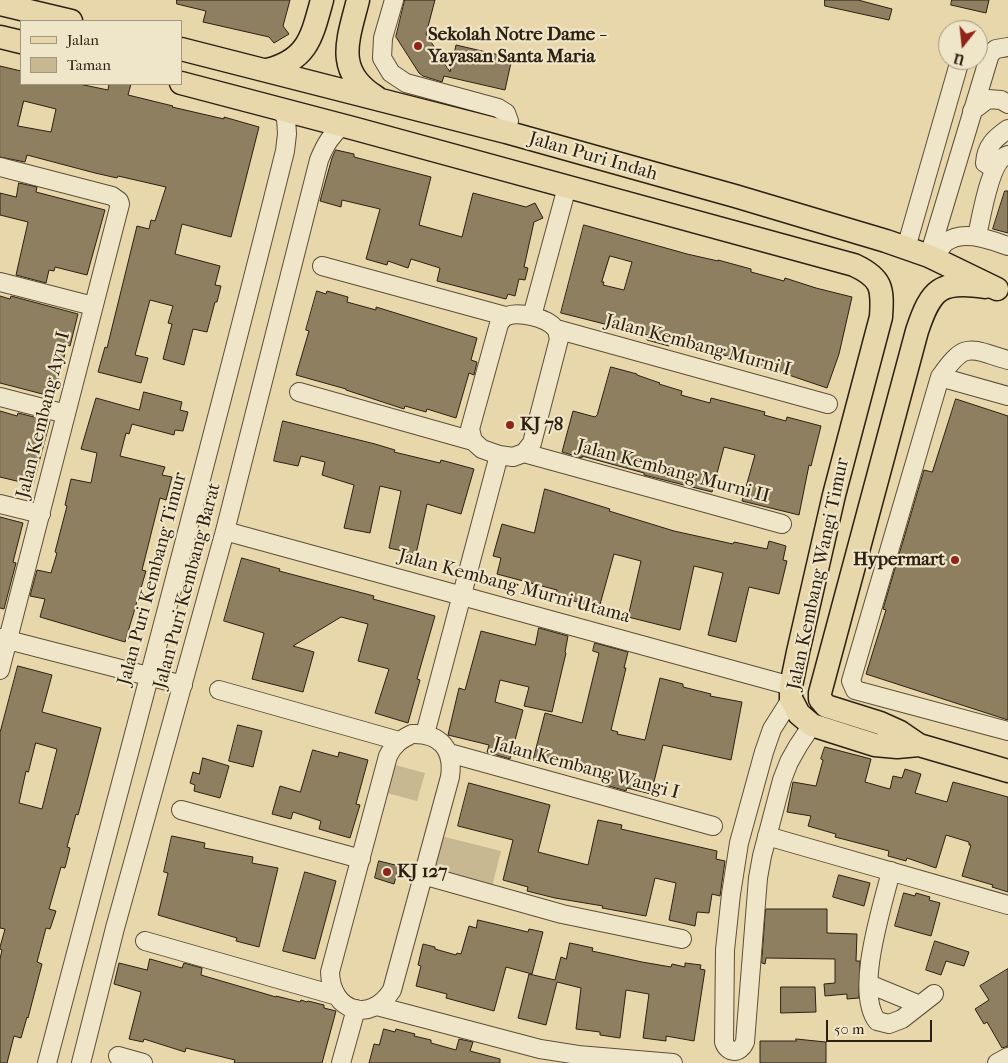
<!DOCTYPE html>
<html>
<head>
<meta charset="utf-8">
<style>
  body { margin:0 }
  #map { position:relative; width:1008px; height:1063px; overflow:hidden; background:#e7d7ab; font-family:"IM FELL French Canon",serif }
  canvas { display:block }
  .legend { position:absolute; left:20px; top:20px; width:162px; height:65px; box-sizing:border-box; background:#efe5c8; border:1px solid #a1967f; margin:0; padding:6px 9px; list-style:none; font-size:15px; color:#2d2011 }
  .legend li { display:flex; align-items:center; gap:10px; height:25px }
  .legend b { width:25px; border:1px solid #a1967f }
  .north { position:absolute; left:938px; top:20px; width:50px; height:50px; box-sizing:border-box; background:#efe5c8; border:1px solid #a1967f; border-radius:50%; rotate:196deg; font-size:14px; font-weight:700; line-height:20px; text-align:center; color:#2d2011 }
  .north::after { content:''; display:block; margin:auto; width:18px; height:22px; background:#8f2418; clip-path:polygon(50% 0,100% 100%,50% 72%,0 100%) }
  .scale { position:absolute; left:826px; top:1020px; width:106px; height:22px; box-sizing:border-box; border:2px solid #2d2011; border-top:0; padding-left:6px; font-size:15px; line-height:18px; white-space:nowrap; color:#2d2011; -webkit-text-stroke:4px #efe5c8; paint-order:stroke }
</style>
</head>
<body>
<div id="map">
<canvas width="1008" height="1063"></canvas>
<ul class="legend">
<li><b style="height:6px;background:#e7d7ab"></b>Jalan</li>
<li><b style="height:14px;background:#c7b891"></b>Taman</li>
</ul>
<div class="north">U</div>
<div class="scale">50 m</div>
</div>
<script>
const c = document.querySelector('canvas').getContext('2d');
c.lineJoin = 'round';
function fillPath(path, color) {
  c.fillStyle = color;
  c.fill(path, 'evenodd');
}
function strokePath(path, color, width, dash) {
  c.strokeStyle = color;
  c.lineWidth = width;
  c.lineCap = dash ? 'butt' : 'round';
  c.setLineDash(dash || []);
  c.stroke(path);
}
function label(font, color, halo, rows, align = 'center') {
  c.font = font + ' "IM FELL French Canon",serif';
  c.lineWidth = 4.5;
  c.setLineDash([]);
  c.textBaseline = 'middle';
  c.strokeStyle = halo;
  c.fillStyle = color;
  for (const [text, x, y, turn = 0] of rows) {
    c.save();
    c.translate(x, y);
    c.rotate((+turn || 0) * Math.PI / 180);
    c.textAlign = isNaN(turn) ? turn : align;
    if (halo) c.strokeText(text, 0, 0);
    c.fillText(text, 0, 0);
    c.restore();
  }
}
const green = new Path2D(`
  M395,765L425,773L417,801L387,793Z
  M441,836L501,851L492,887L432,872Z`);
const building = new Path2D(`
  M177,0H290L283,26L289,34L274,43L269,37L203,22L206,11L177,4Z
  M405,0H435L426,34L450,72L456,45L512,58L505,90L444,76L442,82L423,76L419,73L396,37Z
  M825,0H858L892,9L889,20L825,6Z
  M952,0H989L986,13L951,5Z
  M0,66L21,71V84H79L108,90L109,84H131L128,95L173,106L172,107L224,119V117L259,127L231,237L182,224L175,254L220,266L215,285L221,286L217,302H215L207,332L193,329L184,365L163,359L172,324L168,323L173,306L150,300L135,355L148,358L141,383L98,372L105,347L107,348L137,226L149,229L151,220L155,221L166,187L118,176L117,178L95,173L27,155L25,162L0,157ZM24,101L56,109L51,132L18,126Z
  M336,150L354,154V157L431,177L419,225L462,237L473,193L526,207L535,203L543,218L534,222L524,267L528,268L525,280L519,279L515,296L508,294L506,299L437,281L440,268L411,259L408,268L388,261L387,265L366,259L380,209L342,200L341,207L320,201L332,158Z
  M19,183L37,187L36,192L105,210L87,275L55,267L54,271L49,270L46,283L16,275L28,222L0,215V193L16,197Z
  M1005,191H1008V233L993,229Z
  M584,225L687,254L718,261V260L751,269V272L784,281L785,278L816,288L852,297L839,354L827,388L774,370L717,353L670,342L669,346L647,340L648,335L561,313ZM610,256L632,262L624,290L603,285L604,282H602Z
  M317,291L326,294L327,291L348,297L347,302L376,310V307L477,338L471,360L477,362L474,375L469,373L456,418L427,409L426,412L405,406L404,409L346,390V389L296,375L309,331L306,330Z
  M0,296L10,299L11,296L78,314L70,346L67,345L54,397L0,383Z
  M611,367L637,374V375L660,383L659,384L682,391L681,395L710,403L711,398L765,412L764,415L786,421L787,417L821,426L811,466L809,465L799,515L742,501L755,455L724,447L712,492L644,475V473L582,456V458L562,452L573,411L595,417L597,415Z
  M144,392L182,402L180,410L188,412L183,431L175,430L174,435L132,424L129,434L126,433L120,456L165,467L162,475L172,477L166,500L160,498L142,570L146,571L125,642L40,617L45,599L30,596L37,570L51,573L57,553L55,552L67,506L65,505L71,479L91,483L97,453L81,449L96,398L139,410Z
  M956,399L1008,416V720L866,674L886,610L883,609L924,470L932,472Z
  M0,411L17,416L18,413L50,421L33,485L0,477Z
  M283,421L375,444L395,450L394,452L440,463L441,460L474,469L461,514L427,504L416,554L389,548L401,491L380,486L370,533L344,528L354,485L322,475L325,462L301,456L298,466L274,461Z
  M545,489L610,509L609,511L674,531L733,544L734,542L767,549L769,541L786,546L783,560L787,561L779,594L749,587L736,642L708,635L723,573L694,566L680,630L628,617L641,561L614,554L599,608L556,596L557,590L497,574L501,558L493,556L502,524L534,533Z
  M0,517L23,523L13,562L16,563L4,609L0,608Z
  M242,558L280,569L279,571L374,596L373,599L435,616L417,679L420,680L408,723L375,713L389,669L358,661L368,624L341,617L293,646L314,652L303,692L252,679L264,633L224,621Z
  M539,628L568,636L565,652L566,653L552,712L524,706L529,687L500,680L495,702L523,710L510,759L487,752L489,745L448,735L459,688L465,690L481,631L535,645Z
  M595,643L628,652L624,668H626L611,730L618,732L617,734L645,740L660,678L683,684V687L711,694L710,696L742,702L731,760L663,745L651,794L627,788L626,791L606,785L608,778L556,764L555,766L533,760L545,713L582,723L599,653L593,651Z
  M18,666L52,675L42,712L101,728L78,815L76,814L67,847L70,848L65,868L61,867L49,909L56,911L50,929L46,928L37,962L42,964L28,1018L27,1017L21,1038L14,1036L7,1063H0V959L2,950L0,949V947L5,929L0,928V733ZM36,743L57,749L42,809L19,803L26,771L28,772Z
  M238,725L262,731L253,767L229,761Z
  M825,747L871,759L865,782L886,788L890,789L893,776L902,778L905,769L921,774L915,793L947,802L953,782L1008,797V892L992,887L993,885L962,876L971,845H969V842L946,835L936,868L907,858L906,861L888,856L889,851L835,837L836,834L808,826L811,816L787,812L793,782L816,786L823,760L821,759Z
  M313,750L338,757L339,752L368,760L356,804L360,805L350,838L319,829L321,821L293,812L291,819L272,814L280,786L300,792Z
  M203,758L229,766L220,798L194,791L195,785L190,783L193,772L199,774Z
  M469,783L550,805L538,852L588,865L598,820L622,825L621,829L717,851L716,859L725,861L720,896L712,894L709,913L697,912L695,926L669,920L676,883L655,878L646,916L602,908L603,906L555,898L527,891L528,887L503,880L513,840L458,826Z
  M172,836L205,843L204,848L253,857L252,863L278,868L259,947L236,941L237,938L158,915L168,873L164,872Z
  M379,861L399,866L394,884L375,878Z
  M305,872L336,881L315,959L283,951Z
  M839,875L870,883L864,906L833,897Z
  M904,893L915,896L916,893L930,897L929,900L940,903L931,936L895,926Z
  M766,909H827V933L857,934L856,961H860L859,998L847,999V994L825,996L824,984L835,983V959L766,958L765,964L762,963Z
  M478,920L528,932L529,929L543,932L532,974L506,967L494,1011L446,998L447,994L416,986L421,966L418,965L423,944L435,947V949L456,955L457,953L461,954L469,926L476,928Z
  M935,941L969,952L964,966L946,961L941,975L926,970Z
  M570,943L593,948L592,951L642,962L671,967L672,964L685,967V963L701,965L700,969L705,970L694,1041L666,1036V1041L643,1038L649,994L626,990L620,1038L600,1035V1032L576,1029L581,988L557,982L546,1025L518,1018L529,974L555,980L561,957L566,959Z
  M150,959L182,968L184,963L202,968L201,975L276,997V996L300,1002L301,1000L307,1002L308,1001L324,1005V1008L336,1011L322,1063H234L235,1060L186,1048L185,1052L144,1039L143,1042L129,1039L141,992L114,984L119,963L147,970Z
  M1008,969V1046L1002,1048L987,1022L984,1024L975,1009L989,1000L980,986Z
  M781,987H815L816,1012L781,1013Z
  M384,1029L395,1032L396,1029L415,1034L414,1036L431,1040V1043L456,1050L459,1039L473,1042L470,1051L500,1059V1063H369L374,1044L379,1045Z
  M796,1039L826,1042V1063H760V1041H796Z`);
const minor = new Path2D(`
  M394,0L383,38L382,58L391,73L406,83L498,108L506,113L509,121L506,132
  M972,111L988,99L1001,100L1008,104
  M0,167L112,196L119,201L120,204L0,670
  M994,169L985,163C986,146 995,138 1008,129
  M977,236C981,219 990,159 1008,155
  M906,248L960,60
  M929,256L990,54L996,49L1008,47
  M934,258C938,253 941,246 946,242C964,229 990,240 1008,246
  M322,266L505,316
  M0,282L93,306
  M532,316L567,187
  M556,329L828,404
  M1008,360C969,349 966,340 940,377L851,681L855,690L1008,731
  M940,377L1008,396
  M299,392L473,441L482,449L499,455L513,457L524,453L532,443L559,339C558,336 558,331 555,328C547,318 519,311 507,316C504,317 501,321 499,324L470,429L473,441
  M0,397L66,414
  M524,453L782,524
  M0,504L41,514
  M225,531L791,686
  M0,638L183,685
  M219,690L399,741
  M791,699L772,729L764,752L739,843L731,894L725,950L724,1042C728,1054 740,1054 745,1042L758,878L762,856L782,780L789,762L798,746L812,725
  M412,734C440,733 454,749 450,777L392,990C371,1024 331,1012 330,972L388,756C394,744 400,740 412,734Z
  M425,734L499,455
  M449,753L713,826
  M181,810L361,859
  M767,836L1008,905
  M891,871C883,905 854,991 877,1021L889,1024L902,1019L934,994
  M423,875L562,914L682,939
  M145,941L334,995
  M869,984L920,1005
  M377,1006L540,1049L578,1055L673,1063
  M118,1056L143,1063
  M47,1063C127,759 209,456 285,151L287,134L286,118L278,107
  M81,1063L115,928L225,531L319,160C325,145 331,135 343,125
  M341,1063L356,1009
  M997,1063L1008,1057`);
const major = new Path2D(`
  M358,0C348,40 334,71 376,97
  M0,4L71,21
  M0,37L21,42
  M181,49L506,132L735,196L886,241L929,256L997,289
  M267,70C308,60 312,36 322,0
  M181,83L356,129L854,265C882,278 883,288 881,317L834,495L798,652L791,686V699L799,714L812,725L875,745L897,747L919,745
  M985,287C940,280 931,289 917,331L820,693V699L826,706L880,723L900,732L919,745L1008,771`);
const markers = [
  [418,46,5,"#8f2418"],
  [510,425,5,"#8f2418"],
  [955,560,5,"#8f2418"],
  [387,872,5,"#8f2418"]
];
const poiNames = [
  ["Sekolah Notre Dame -",428,35],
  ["Yayasan Santa Maria",428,57],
  ["KJ 78",520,425],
  ["Hypermart",945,560,"right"],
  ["KJ 127",397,872]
];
const streetNames = [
  ["Jalan Puri Indah",593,157,16],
  ["Jalan Kembang Murni I",698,346,15],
  ["Jalan Kembang Ayu I",44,415,-76],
  ["Jalan Kembang Murni II",673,472,15],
  ["Jalan Kembang Wangi Timur",819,574,-78],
  ["Jalan Puri Kembang Timur",153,579,-75],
  ["Jalan Puri Kembang Barat",188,586,-75],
  ["Jalan Kembang Murni Utama",514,587,15],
  ["Jalan Kembang Wangi I",586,769,15]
];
fillPath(green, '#c7b891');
fillPath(building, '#8e7f61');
strokePath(building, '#2d2011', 1);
strokePath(minor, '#5c4e38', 20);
strokePath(major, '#2d2011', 25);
strokePath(minor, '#efe5c8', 18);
strokePath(major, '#e7d7ab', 22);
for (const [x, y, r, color] of markers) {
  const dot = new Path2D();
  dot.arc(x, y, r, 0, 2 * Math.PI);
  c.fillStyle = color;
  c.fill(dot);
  strokePath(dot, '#efe5c8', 2);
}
label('bold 19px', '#2d2011', '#efe5c8', poiNames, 'left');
label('19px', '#2d2011', '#efe5c8', streetNames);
</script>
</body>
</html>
